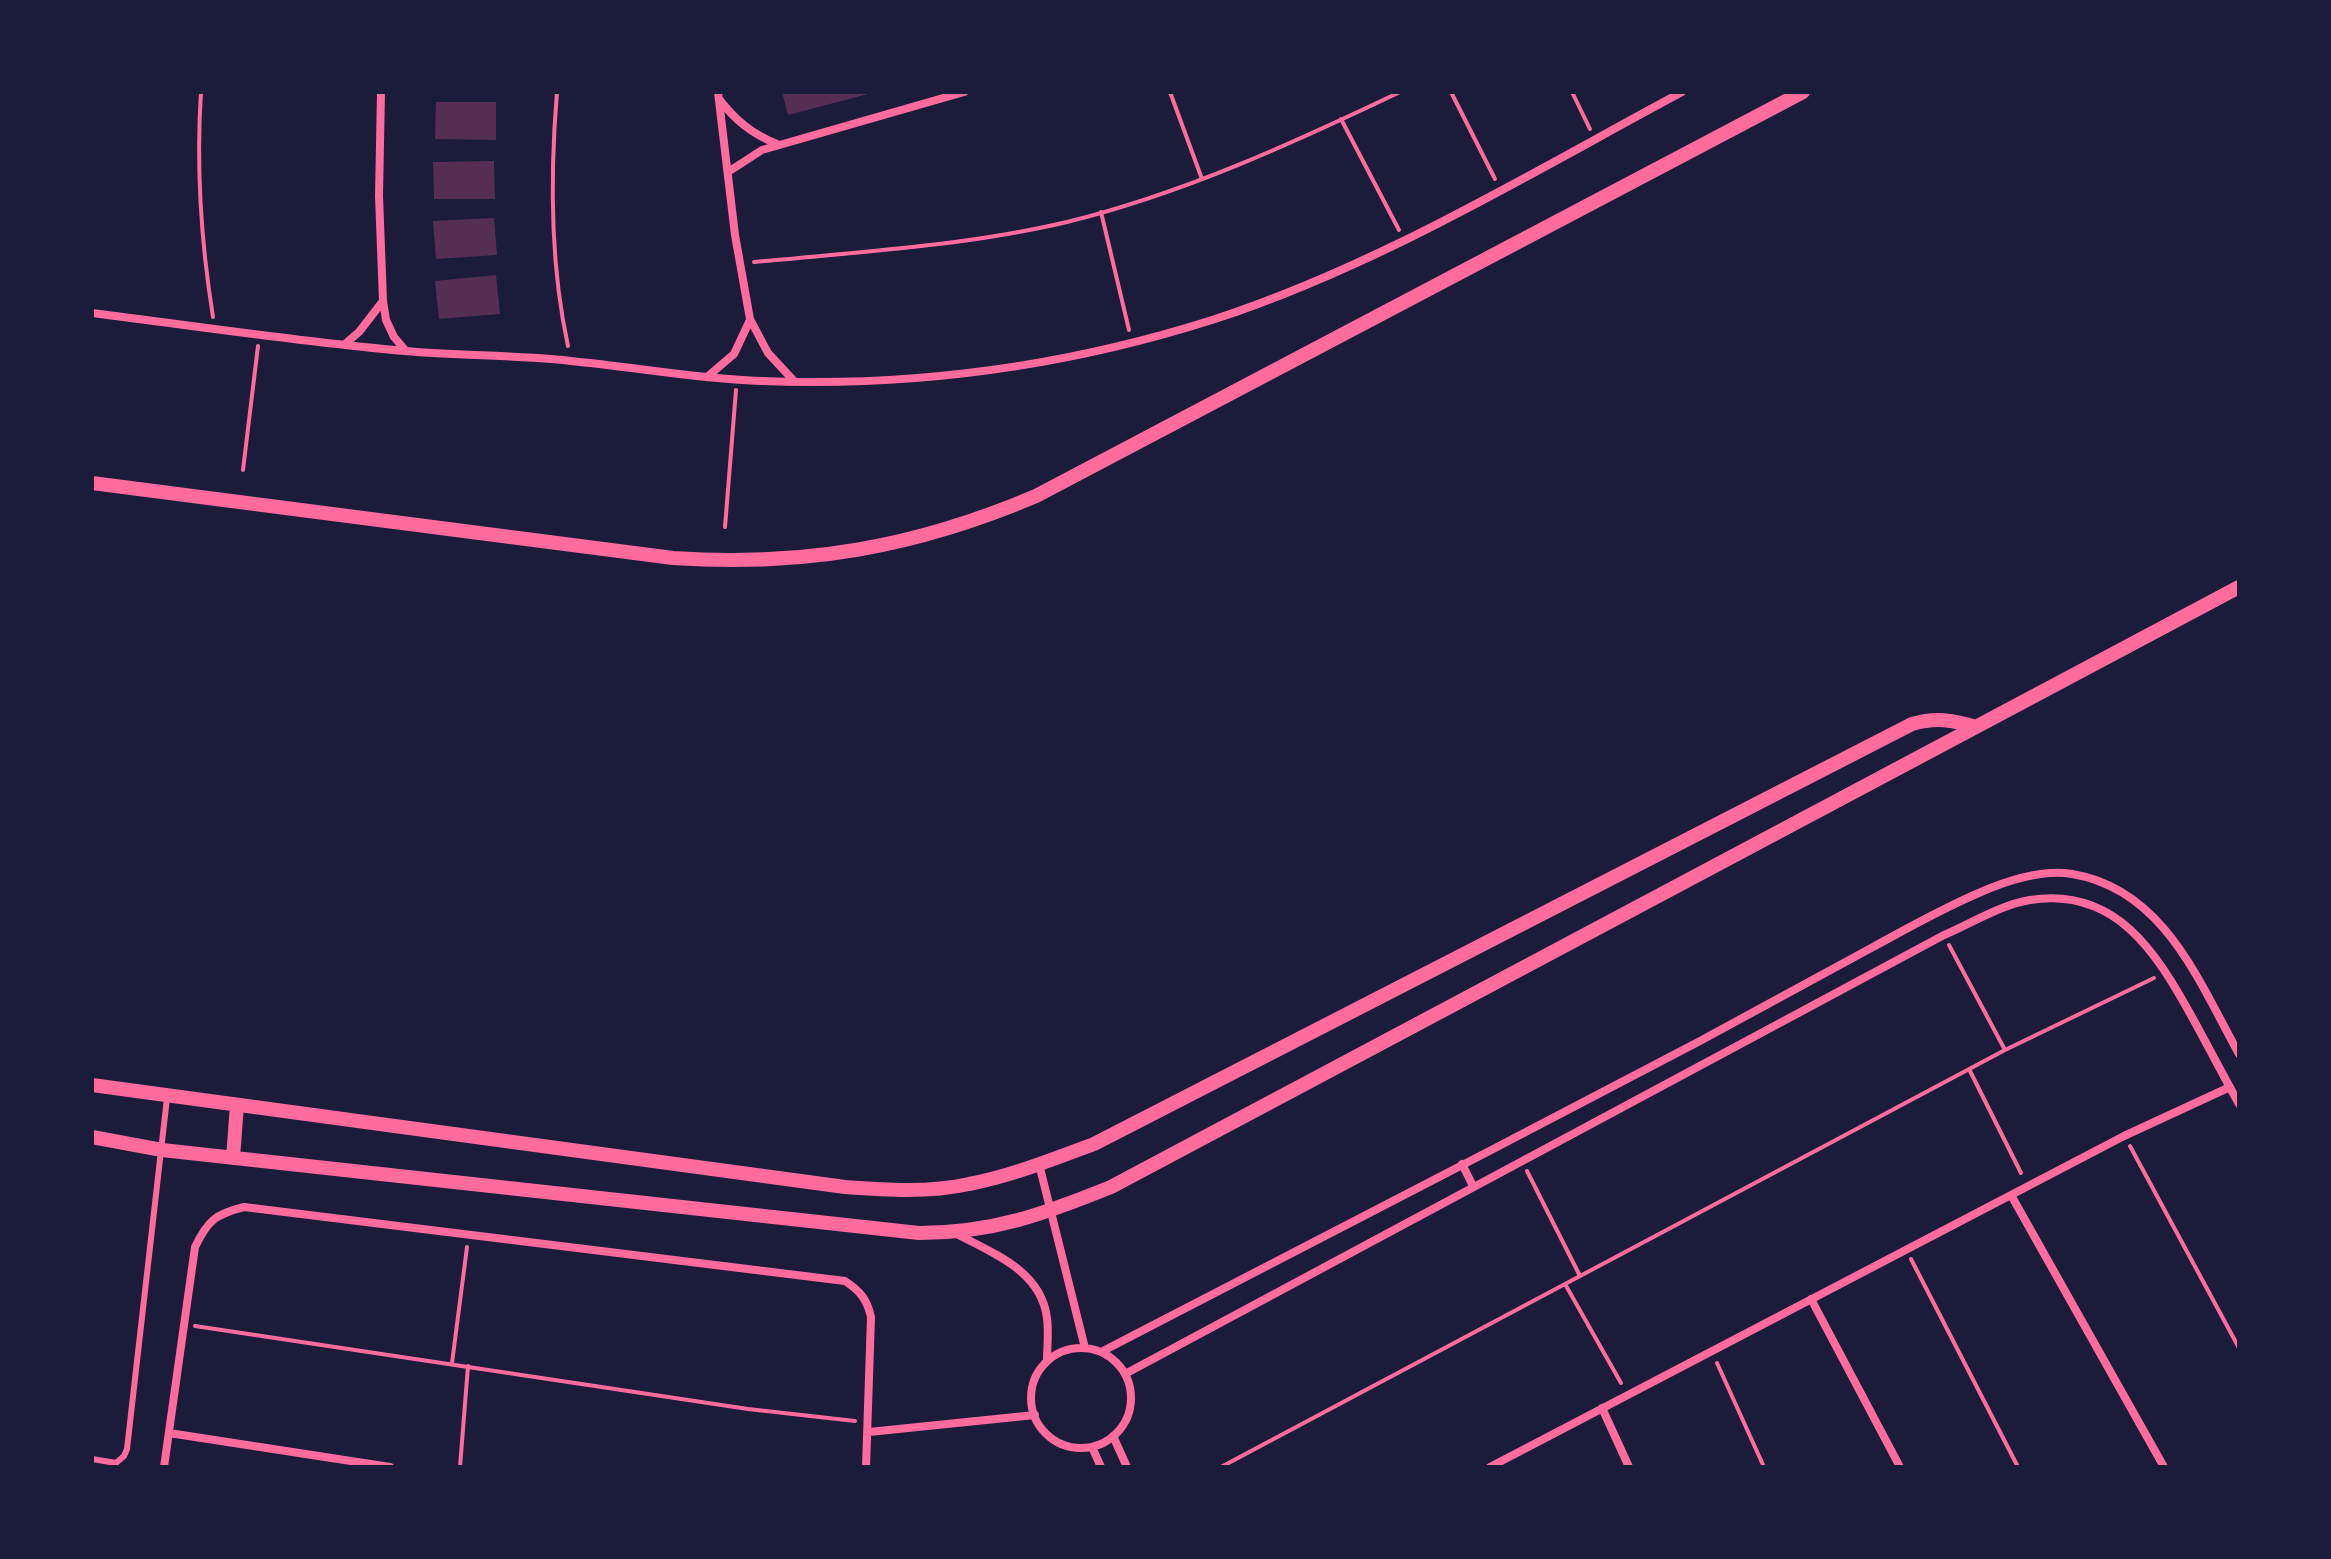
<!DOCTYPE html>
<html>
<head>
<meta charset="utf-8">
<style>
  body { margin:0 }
  #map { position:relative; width:2331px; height:1559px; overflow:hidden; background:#1b1b3a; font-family:"Noto Sans",sans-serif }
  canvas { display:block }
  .frame { position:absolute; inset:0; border:94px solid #1b1b3a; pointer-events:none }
</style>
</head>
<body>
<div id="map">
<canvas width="2331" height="1559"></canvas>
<div class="frame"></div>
</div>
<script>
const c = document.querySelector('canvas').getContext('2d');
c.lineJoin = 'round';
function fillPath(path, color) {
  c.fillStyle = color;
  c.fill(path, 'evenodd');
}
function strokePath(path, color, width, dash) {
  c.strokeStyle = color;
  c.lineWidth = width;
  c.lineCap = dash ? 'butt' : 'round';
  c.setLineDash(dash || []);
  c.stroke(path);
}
const building = new Path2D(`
  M782,92H872V93L788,115Z
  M436,102H496V140L435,139Z
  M494,161L495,199H434L433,162Z
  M494,218L497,255L436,259L433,221Z
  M496,275L500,314L439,319L435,281Z`);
const path = new Path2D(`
  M201,92C196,168 201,242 213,317
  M557,92C550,176 550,264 568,346
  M1170,92L1202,179
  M1451,92L1495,179
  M1572,92L1590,129
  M1341,119L1399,230
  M1101,212L1129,330
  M754,262C858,252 965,246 1067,222C1182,194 1293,143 1400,92
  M243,470L258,346
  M725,527L736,390
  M1949,945L2005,1050
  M1969,1069L2021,1173
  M2130,1146L2239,1348
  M1527,1171L1580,1276
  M1911,1259L2018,1467
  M1565,1284L1621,1383
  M195,1326L748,1409L855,1421
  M452,1363L467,1247
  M1717,1363L1764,1467
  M460,1467L468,1366
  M1221,1467L2005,1050L2154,978`);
const service = new Path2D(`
  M92,1459L116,1463L124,1456L127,1449L167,1098`);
const minor = new Path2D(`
  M381,92L379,196L383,301L386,320L394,337L406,351
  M718,92L735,235L750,319L768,353L794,381
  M719,99C735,120 752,134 777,144
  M728,172L762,150L964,92
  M92,313C196,326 301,342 405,351C461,356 516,355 571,361C635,367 697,379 761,381C913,387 1067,366 1212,320C1378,266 1529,174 1682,92
  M345,344L359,332L383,301
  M707,377L734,354L750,320
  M1039,1164L1085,1348
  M1462,1164L1473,1186
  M2011,1195L2164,1467
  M955,1233C992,1253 1041,1270 1047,1318C1049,1332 1047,1347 1047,1361
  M1811,1299L1900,1467
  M1031 1398a50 50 0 1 1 100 0a50 50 0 1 1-100 0Z
  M1101,1352C1301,1248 1501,1146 1700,1041C1758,1010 1815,978 1873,947C1908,928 1943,908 1981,892C2009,880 2042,869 2072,874C2164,889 2199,982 2239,1054
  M1125,1374L1944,935C1972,923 2000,905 2030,900C2116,887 2156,952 2192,1017C2208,1046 2223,1075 2239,1104
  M1602,1408L1629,1467
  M869,1432L1035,1415
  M169,1433L390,1467
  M1113,1436L1127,1467
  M1092,1447L1101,1467
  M164,1467L195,1247C208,1220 216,1214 244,1207L845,1281C860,1291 867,1299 871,1317L866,1467
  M1490,1467L2124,1136L2230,1087`);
const tertiary = new Path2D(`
  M92,483L673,558C804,567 916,547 1036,496L1803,92
  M92,1085L845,1187C885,1190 929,1193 969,1184C1012,1176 1053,1159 1094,1144L1912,724C1936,717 1952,720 1976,727
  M92,1137L162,1150L919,1233C993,1233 1044,1214 1111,1187L2239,587
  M233,1158L237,1105`);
fillPath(building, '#542f53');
strokePath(path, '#ff6b9d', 4);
strokePath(service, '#ff6b9d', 6);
strokePath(minor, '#ff6b9d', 8);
strokePath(tertiary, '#ff6b9d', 14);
</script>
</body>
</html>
